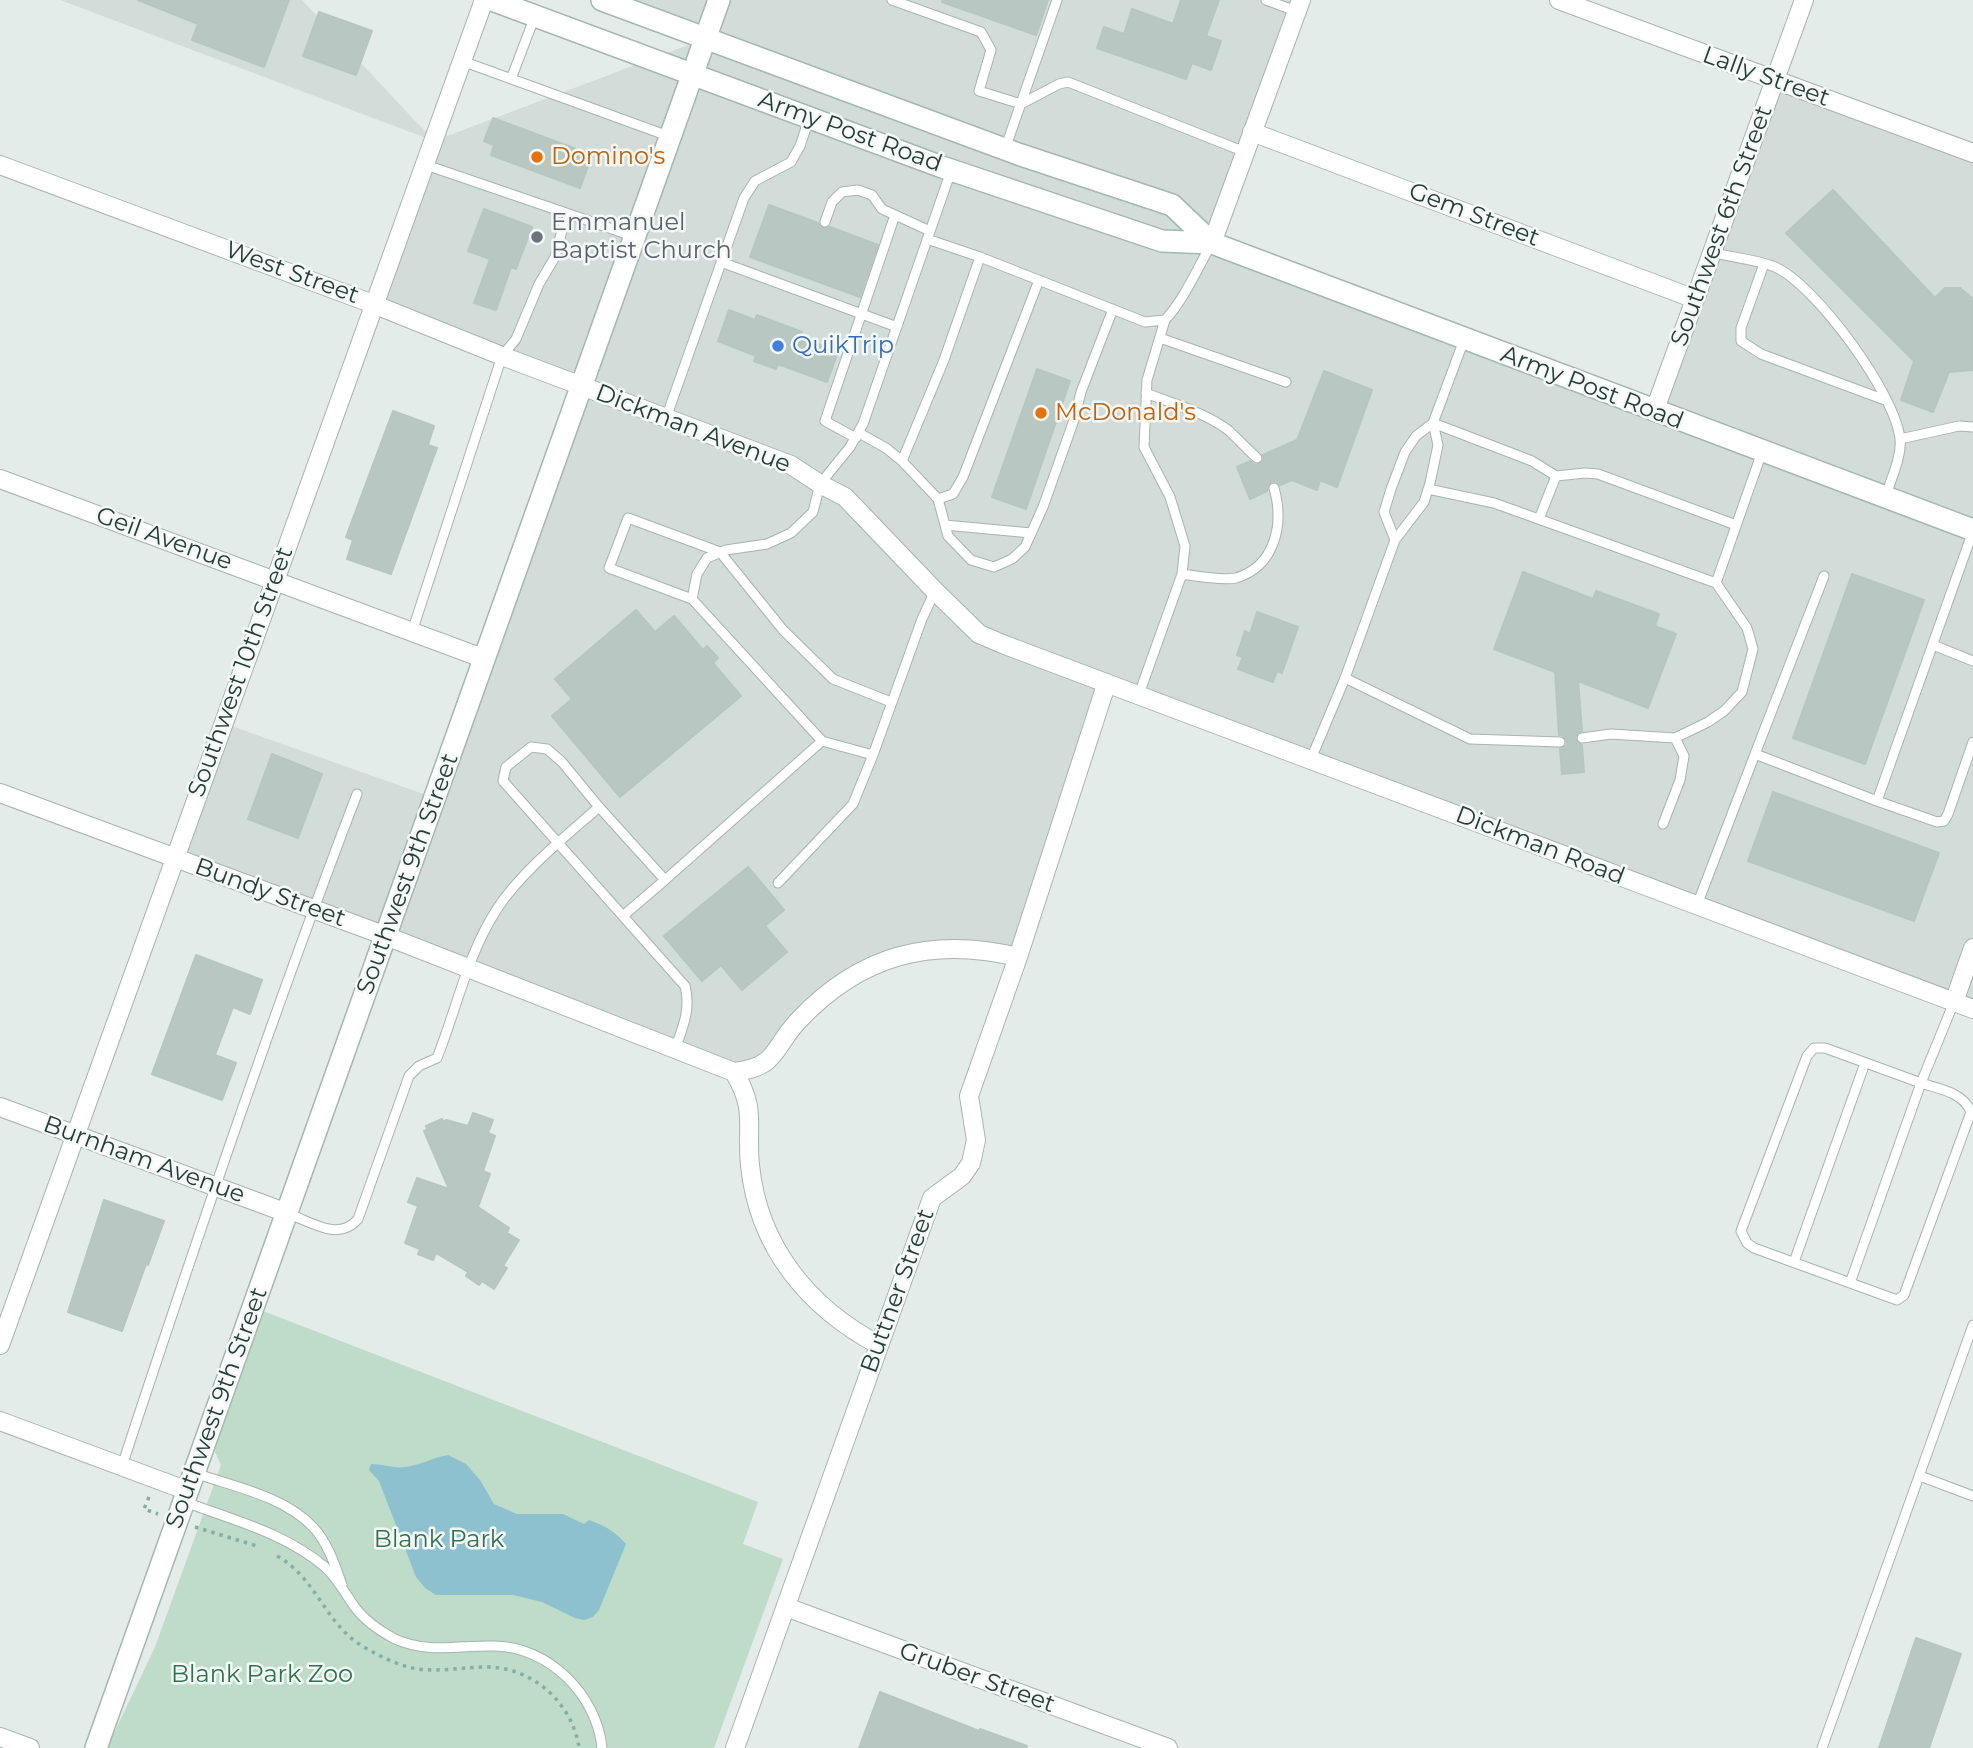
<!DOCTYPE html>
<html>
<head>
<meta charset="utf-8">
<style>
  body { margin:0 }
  canvas { display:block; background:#e4ece9 }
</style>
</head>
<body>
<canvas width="1973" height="1748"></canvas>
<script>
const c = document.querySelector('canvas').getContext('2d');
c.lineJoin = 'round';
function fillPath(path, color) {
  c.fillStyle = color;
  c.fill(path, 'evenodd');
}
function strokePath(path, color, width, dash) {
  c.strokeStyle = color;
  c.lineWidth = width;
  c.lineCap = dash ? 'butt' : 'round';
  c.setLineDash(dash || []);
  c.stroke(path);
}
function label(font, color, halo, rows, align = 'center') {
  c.font = font + ' Montserrat,sans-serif';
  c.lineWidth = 5;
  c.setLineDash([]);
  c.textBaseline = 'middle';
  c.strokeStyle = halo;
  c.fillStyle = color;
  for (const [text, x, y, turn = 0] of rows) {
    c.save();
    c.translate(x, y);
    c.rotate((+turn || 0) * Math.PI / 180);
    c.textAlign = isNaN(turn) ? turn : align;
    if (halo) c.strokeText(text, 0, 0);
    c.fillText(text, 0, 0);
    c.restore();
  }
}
const built = new Path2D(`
  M60,0H302L434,141L704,39L590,0H1301L1213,244L1654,412L1774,81L1973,154V1009L1106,685L1018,957L989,949L862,969L767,1063L734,1072L175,858L223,723L435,798L582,386L373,304L434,141Z`);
const green = new Path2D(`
  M263,1311L758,1502L743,1544L783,1559L714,1748H107L155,1647L221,1465L215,1452L217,1438Z`);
const water = new Path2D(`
  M448,1455L466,1464L480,1480L494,1504L517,1514H563L584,1524L589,1520C606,1526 614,1531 626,1544L599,1610L593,1617L584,1620L575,1618L542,1602L513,1595H436L425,1588L416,1577L379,1481L369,1470L371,1464C385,1464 396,1470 410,1466C423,1464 435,1457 448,1455Z`);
const building = new Path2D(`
  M138,0H289L264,67L192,40L198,24Z
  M943,0H1048L1036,35L942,2Z
  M1181,0H1219L1206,36L1221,41L1211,70L1192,63L1186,79L1097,48L1104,27L1124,34L1132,9L1173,24Z
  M319,12L372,31L356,75L303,56Z
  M493,118L592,155L580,188L491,155L494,145L484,141Z
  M1833,190L1935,298L1945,288H1960L1972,298L1973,370L1949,372L1933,412L1901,400L1914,361L1786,233Z
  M769,205L818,223L822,228L830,227L878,245L860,297L750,257Z
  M484,209L532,227L516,269L511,267L496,310L474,303L490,259L468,251Z
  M729,310L755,320L757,315L802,332L800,337L838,352L827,382L778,364L776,369L754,361L756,356L718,341Z
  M1037,369L1070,381L1026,509L992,497Z
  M1324,371L1372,390L1337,487L1320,480L1317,490L1292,480L1280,485L1273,481L1268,485L1267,491L1250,499L1237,467L1250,461L1255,465L1260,464L1264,460L1263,455L1297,440Z
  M393,411L434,426L428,445L437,448L391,574L347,559L353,540L346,537Z
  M1523,572L1593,599L1596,591L1659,614L1655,626L1676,634L1648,708L1578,681L1582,731L1577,733L1575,738L1577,743L1582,745L1584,772L1562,774L1560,749L1566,746L1567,742L1564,736L1559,735L1555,672L1494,649Z
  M1852,574L1924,600L1865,764L1793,738Z
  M636,610L655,632L674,616L703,650L707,646L718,658L713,663L741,696L620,797L552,716L572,699L555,679Z
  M1257,612L1298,627L1282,673L1277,671L1273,682L1238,669L1243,657L1237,655L1245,631L1250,634Z
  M272,754L322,774L298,838L248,819Z
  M1773,792L1939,853L1914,921L1748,861Z
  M748,867L784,910L765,926L787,952L742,990L721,965L702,981L664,936Z
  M196,955L262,980L250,1014L233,1007L215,1055L236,1063L222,1100L152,1074Z
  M473,1113L493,1120L488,1133L495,1136L483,1171L490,1174L478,1207L509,1228L507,1233L519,1240L503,1266L507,1268L494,1289L482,1281L479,1285L466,1276L468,1272L436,1253L433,1260L418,1254L420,1249L405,1243L418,1206L408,1202L417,1178L449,1189L424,1131L427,1130L426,1126L442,1119L443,1122L446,1120L468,1126Z
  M104,1200L164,1221L148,1265L146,1264L122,1331L68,1312Z
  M1916,1638L1961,1654L1929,1748H1879Z
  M880,1692L979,1731L980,1729L1027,1746L1026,1748H859Z`);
const path = new Path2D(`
  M149,1497L144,1509L158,1514
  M195,1527L257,1546
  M277,1556C317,1578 325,1625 364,1647C381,1657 399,1666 418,1669C442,1672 464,1667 487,1667C533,1667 573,1704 579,1748`);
const service = new Path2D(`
  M892,0L981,32L991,50L979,91L1021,104L1059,84L1068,82L1245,152
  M1266,0L1296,11
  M462,61L671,137
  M511,79L535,16
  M1005,149L1057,0
  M426,165L572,215
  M825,222L832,202L842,192L858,190L872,195L882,209L930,231
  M927,239L980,257L1145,322L1165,320C1185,298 1197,269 1212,243
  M1712,252C1732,258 1756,259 1775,267C1816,285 1896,395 1900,439C1902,457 1891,478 1886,496
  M721,262L897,327
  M1764,264L1741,328V341L1761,354L1885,400
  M1160,338L1286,382
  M1146,393C1173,404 1204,412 1228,430C1238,439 1247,449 1257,458
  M666,418L744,198L755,181L791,162L800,146L809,119
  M1433,423L1532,461L1556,476L1585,473L1598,474L1736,525
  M859,433L886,448L902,461L938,499L953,494L963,477L1039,280
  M856,438L825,421L895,215
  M1900,439L1959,426L1973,427
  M902,461L944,360L980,257
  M1428,489L1494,503L1716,583
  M938,499L948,536L971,560L994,567L1012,559L1025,547L1043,507L1074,420L1081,392L1113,309
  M1539,519L1556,476
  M945,525L1031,533
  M1395,540L1384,512L1391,489L1405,452L1416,436L1433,423L1464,340
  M1182,574C1196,576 1223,581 1236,578C1276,566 1284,523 1274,488
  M692,599L609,568L628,518L720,552L783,630L833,679L891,702
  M412,632L502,356L516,339L539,284L555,257L564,223L572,215L635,237
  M1933,645L1973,661
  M1345,678L1470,739L1560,742
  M1138,697L1182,574L1185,546L1170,497L1144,447L1147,380L1165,320
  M1582,738L1611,734L1675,738L1708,722L1724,711L1742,692L1753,649L1747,628L1716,583L1762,452
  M822,741L873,755L922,619L935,591
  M1755,754L1824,576
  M1311,759L1345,678L1395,540L1424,502L1430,483L1438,445L1433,423
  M1877,801L1937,822L1944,821L1948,814L1973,742
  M599,807L562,762L547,749L531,747L506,767L503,781L685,986C691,1009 683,1027 675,1049
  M1663,824L1680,780L1684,756L1675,738
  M778,883L853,804L873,755
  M1697,905L1755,754L1877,801L1973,531
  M624,915L665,880
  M287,1213C311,1222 339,1242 358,1219L409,1076L419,1066L437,1058C457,1008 467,955 497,909C521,872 566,836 599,807L665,880L822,741L692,599L697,574L707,558L726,550L767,544L791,533L813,512L820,484L850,447L863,424L951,171
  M1794,1262L1865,1063
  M1850,1283L1921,1083C1939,1089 1963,1092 1971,1112L1904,1295L1897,1300L1754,1248L1747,1243L1741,1231L1807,1056L1814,1048H1825L1921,1083L1954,1002
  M122,1466C196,1241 272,1016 357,794
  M195,1473C234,1487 284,1496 313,1527C328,1543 335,1565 342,1585
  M1920,1476L1973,1496
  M185,1502C233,1520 285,1533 325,1567C337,1578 345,1593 354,1606C364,1620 380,1631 395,1639C428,1654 461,1645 495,1646C550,1647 597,1696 602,1748
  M1822,1748L1973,1325`);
const minor = new Path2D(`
  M1559,0L1973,153
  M1252,132L1695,299
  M0,165L373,304L502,356L791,465L820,484L845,497L935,591L979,634L1005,645L1973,1009
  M1212,243L1301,0
  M1654,412L1804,0
  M0,479L485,659
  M0,793L386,936L734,1072C778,1067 772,1049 798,1021C860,955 931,936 1018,957
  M1954,1002L1973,948
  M734,1072C757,1110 746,1125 750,1165C758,1247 809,1308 879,1345
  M0,1107L287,1213
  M0,1345L484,0
  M0,1421L188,1491
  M786,1607L1168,1748
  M0,1737L30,1748
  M735,1748L932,1198L962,1176L971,1163L976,1140L969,1096L1018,957L1106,685`);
const secondary = new Path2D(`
  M492,0L942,167L1162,241L1212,243L1973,530
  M602,0L1018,154L1172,205L1212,243
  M96,1748L719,0`);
const markers = [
  [537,157,7,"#e8710a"],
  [537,237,7,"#6b7280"],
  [778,346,7,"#3f7fe0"],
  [1041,413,7,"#e8710a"]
];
const streetNames = [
  ["Lally Street",1766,77,20],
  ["Army Post Road",850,132,20],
  ["Gem Street",1474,215,21],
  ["Southwest 6th Street",1722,226,-70],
  ["West Street",292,273,20],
  ["Army Post Road",1592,388,21],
  ["Dickman Avenue",693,429,21],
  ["Geil Avenue",164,539,20],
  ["Southwest 10th Street",241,672,-70],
  ["Dickman Road",1540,846,21],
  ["Southwest 9th Street",408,874,-70],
  ["Bundy Street",270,893,20],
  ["Burnham Avenue",144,1160,20],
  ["Buttner Street",898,1291,-70],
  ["Southwest 9th Street",217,1408,-70],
  ["Gruber Street",977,1678,20]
];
const foodNames = [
  ["Domino's",551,157],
  ["McDonald's",1055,413]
];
const worshipNames = [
  ["Emmanuel",551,223],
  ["Baptist Church",551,251]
];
const shopNames = [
  ["QuikTrip",792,346]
];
const parkNames = [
  ["Blank Park",439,1540],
  ["Blank Park Zoo",262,1675]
];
fillPath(built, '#d2dcd8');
fillPath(green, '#bedcc8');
fillPath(water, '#8ec1cf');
fillPath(building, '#b9c7c2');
strokePath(building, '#b6c6c0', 2);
strokePath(service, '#a7b4b0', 11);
strokePath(minor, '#a7b4b0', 20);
strokePath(secondary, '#a2b8b1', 24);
strokePath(path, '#85afa4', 3.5, [3.5, 5]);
strokePath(service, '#fff', 9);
strokePath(minor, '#fff', 18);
strokePath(secondary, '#fff', 21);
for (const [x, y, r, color] of markers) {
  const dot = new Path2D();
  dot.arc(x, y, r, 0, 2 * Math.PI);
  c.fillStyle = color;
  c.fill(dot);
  strokePath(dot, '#f4f9f7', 2.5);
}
label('24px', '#243d38', '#f4f9f7', streetNames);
label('24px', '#c56008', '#f4f9f7', foodNames, 'left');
label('24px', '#5b616d', '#f4f9f7', worshipNames, 'left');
label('24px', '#366cbe', '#f4f9f7', shopNames, 'left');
label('24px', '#30724d', '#f4f9f7', parkNames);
</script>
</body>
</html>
